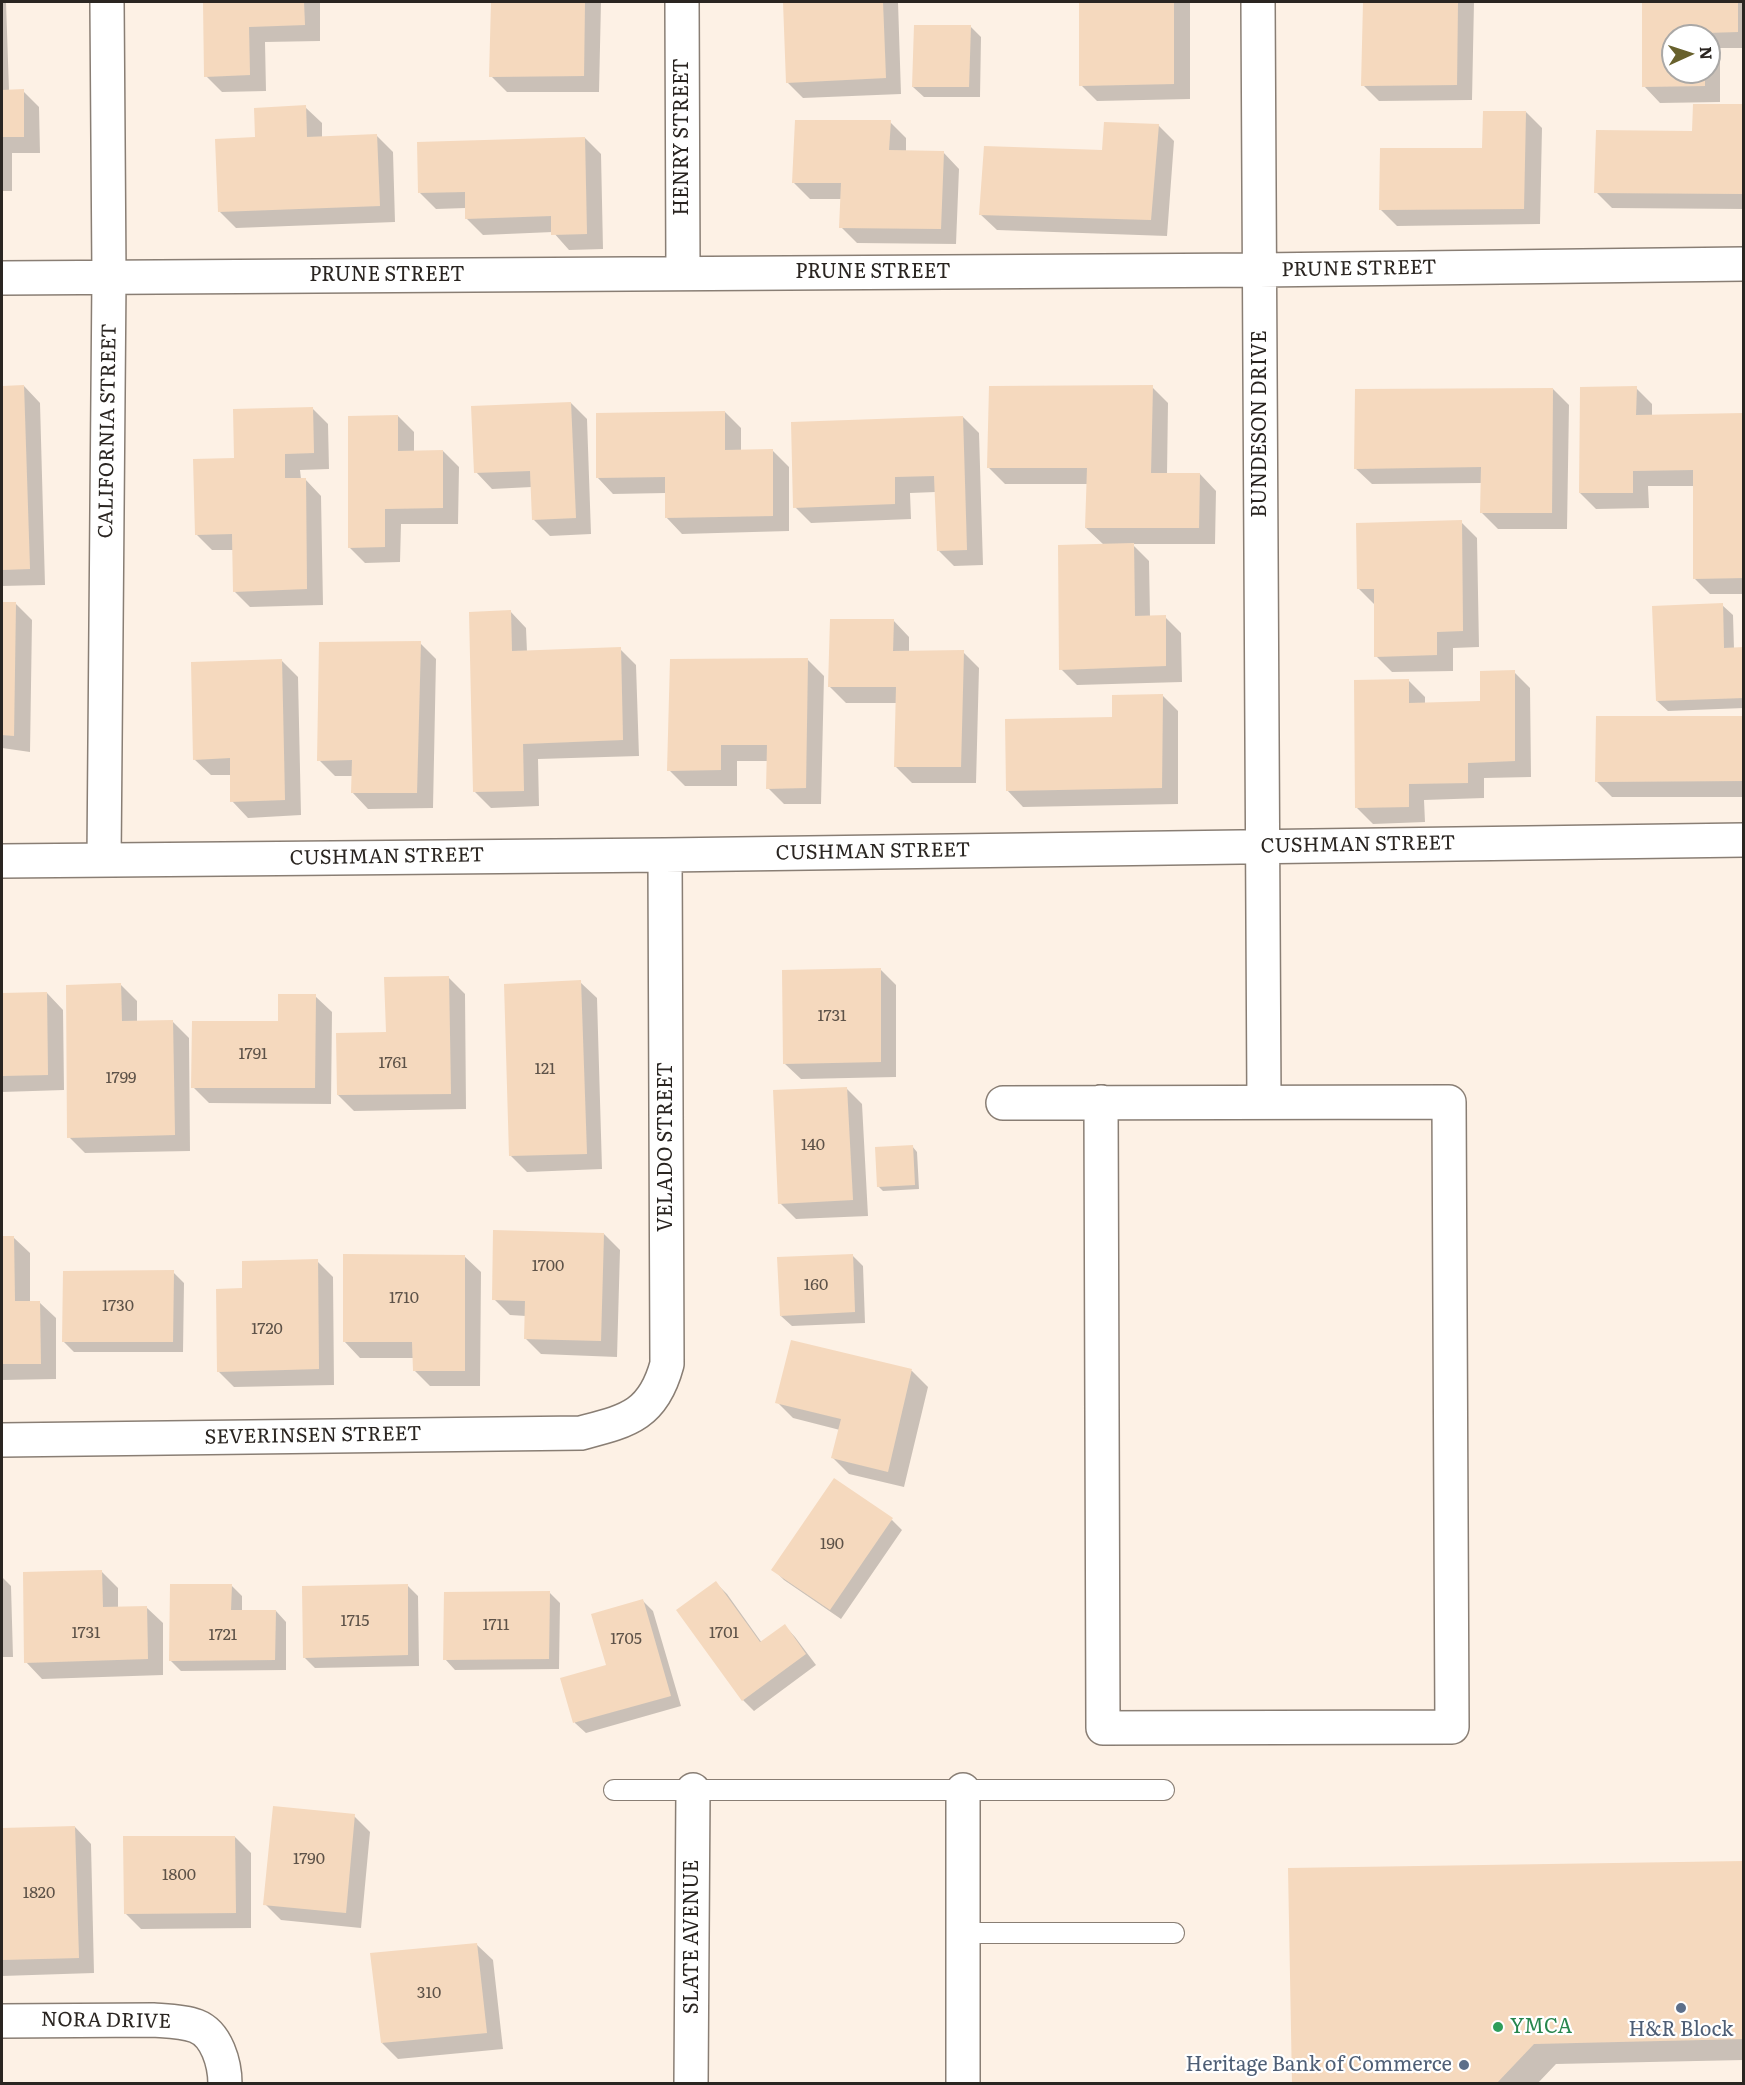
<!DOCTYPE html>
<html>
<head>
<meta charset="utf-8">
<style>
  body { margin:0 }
  #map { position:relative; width:1745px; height:2085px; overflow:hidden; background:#fdf1e5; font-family:Literata,serif }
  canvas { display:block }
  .frame { position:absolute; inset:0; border:3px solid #2a2521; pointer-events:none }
  .north { position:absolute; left:1661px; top:24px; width:60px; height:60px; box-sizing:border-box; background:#fff; border:2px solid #aaa8a6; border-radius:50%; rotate:87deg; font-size:16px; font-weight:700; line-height:24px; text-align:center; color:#2a2521 }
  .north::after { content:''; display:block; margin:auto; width:21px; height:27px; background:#68612d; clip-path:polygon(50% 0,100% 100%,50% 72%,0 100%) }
</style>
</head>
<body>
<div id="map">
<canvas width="1745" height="2085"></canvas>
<div class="frame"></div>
<div class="north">N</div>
</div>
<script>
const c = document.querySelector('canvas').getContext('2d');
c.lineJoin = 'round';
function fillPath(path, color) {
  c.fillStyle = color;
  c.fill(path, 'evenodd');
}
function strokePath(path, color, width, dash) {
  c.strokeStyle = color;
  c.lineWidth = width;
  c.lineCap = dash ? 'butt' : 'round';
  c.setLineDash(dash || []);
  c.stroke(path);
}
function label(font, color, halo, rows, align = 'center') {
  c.font = font + ' Literata,serif';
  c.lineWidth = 4.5;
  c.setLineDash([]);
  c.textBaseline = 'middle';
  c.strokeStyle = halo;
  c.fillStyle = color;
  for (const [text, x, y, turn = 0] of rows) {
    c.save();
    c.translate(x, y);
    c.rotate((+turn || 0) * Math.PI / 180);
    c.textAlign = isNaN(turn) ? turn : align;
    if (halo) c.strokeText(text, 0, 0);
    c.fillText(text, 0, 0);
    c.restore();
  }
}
const shadow = new Path2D(`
  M2,2H6L9,91H23L39,107L40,153H12V191H2Z
  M204,2H320V41L265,42L266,91L222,92L206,76Z
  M492,2H601L599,92H507L491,76Z
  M785,2H898L901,94L803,98L787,82Z
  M1081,2H1190V99L1097,101L1081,85Z
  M1364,2H1474L1472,100L1379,101L1363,85Z
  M1644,2H1744V48H1720V102L1660,103L1644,86ZM1673,36H1709V72H1673Z
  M970,26L981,37L980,97H924L913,87Z
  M1744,105V209L1612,208L1596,192Z
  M305,107L322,123V138L377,136L393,152L395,222L236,228L219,211L257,138Z
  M1526,112L1542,128L1540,224L1397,226L1381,210L1484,149Z
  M890,122L906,138V152H943L959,169L956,244L857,243L841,227L842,199H810L794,183Z
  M1158,125L1174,141L1167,236L997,230L980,214Z
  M585,138L601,154L603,249L569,250L553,232L483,235L466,218V208L436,209L419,192Z
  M24,386L40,403L45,585L2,586V387Z
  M1152,387L1168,403L1167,475L1200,474L1216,491L1215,544H1132L1149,561L1150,617H1165L1181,633L1182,682L1077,685L1061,669L1104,545L1086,528L1088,484H1005L989,468Z
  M1636,388L1652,404V416L1744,414V594H1710L1694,578L1695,486H1648L1649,508L1596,509L1580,493Z
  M1553,389L1569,405L1567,529H1498L1482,513V483L1372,484L1355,468Z
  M571,403L587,419L591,534L550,536L534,520L532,487L492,489L476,472Z
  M312,408L328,424L329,469L300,470L301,479H305L321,496L323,605L250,607L234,591V550H212L196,534L235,459Z
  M725,412L741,428V451H773L789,467V531L682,534L666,517V493L613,494L597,477Z
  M398,416L414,432V452L443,451L459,467L458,524H401L400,562L365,563L349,547Z
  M963,417L979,433L983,565L954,566L938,550L936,492L910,493L911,519L811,523L795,507Z
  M1461,522L1477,538L1479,647L1453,648V671L1392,672L1376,656L1375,605L1359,589Z
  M2,604H16L32,620L30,752L2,748Z
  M1722,605L1733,615L1734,649H1744V708L1668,711L1657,701Z
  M510,611L526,628L527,652L620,649L636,665L639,756L538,759L539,806L491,808L475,792Z
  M893,620L909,637V652H963L979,668L976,783H912L896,767L897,703H846L830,687Z
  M420,643L436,659L433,808L368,809L352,792L353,776H335L319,760Z
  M808,660L824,676L821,804H784L768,788V761H737V786H685L669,770Z
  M282,661L298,677L301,815L248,818L232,801L231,775H211L194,759Z
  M1514,672L1530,688L1531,777L1484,778V798L1424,800L1425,822L1373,824L1357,808L1409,681L1425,697V704L1482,703Z
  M1162,695L1178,711V804L1023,807L1007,790Z
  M1744,717V797H1612L1596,781Z
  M880,969L896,985V1077L801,1079L784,1063Z
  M448,977L465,994L466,1109L354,1111L338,1095L387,1033Z
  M580,982L597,998L602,1169L527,1172L511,1156Z
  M121,985L137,1001V1023L173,1022L189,1038L190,1151L85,1153L69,1137Z
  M47,993L63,1010L64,1090L2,1092V994Z
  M315,996L332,1012L331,1104L209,1103L193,1087Z
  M846,1088L862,1104L868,1216L796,1219L780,1203Z
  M912,1146L917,1152L919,1189L883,1191L878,1186Z
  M604,1234L620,1250L617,1357L541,1354L525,1338L526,1316L510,1315L494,1299Z
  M2,1237H13L30,1253V1302H39L56,1318V1379L2,1380Z
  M852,1255L863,1266L865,1323L792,1326L781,1316Z
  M464,1256L481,1272L480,1386H430L414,1370V1358H360L344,1341Z
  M317,1261L333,1277L334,1385L234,1387L218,1371L243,1290Z
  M173,1272L184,1283L183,1352H74L63,1341Z
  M792,1341L912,1371L928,1387L904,1487L849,1474L833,1458L840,1430L793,1418L777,1402Z
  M892,1520L902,1530L841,1619L784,1580L773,1569Z
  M102,1572L118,1588V1608L146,1607L163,1623V1675L42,1679L26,1662Z
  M2,1577L11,1586L13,1657H2Z
  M716,1583L727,1594L762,1643L785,1626L795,1637L816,1665L754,1711L743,1700Z
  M231,1585L242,1596V1612L276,1611L286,1622V1670L181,1671L170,1660Z
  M408,1586L418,1596L419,1666L315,1668L304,1657Z
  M549,1592L560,1603L559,1669L455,1670L445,1659Z
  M643,1601L653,1611L681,1706L586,1733L575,1723L562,1679L607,1666Z
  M354,1816L370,1832L361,1928L281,1920L265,1904Z
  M75,1827L91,1844L94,1973L2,1976V1829Z
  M235,1837L251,1853V1928L141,1929L125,1913Z
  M1744,1863V2060L1556,2064L1537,2084H1293Z
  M476,1944L493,1960L503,2049L398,2059L382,2043Z`);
const building = new Path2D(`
  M203,2H304L305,25L249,27L250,75L204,77Z
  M491,2H585L584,76L489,77Z
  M783,2H883L886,78L786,83Z
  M1079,2H1174V84L1079,86Z
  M1363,2H1458L1457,85L1361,86Z
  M1642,2H1738V32L1705,33V36H1673V72H1705V86L1642,87Z
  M914,25H971L969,87H912Z
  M24,89V137H2V90Z
  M1693,104H1744V194L1594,193L1596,130L1692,131Z
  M306,105L307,137L377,134L380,206L218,212L215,139L255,137L254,108Z
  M1483,111H1526L1524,209L1379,210L1380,148H1482Z
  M795,120H891L889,150L944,151L941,229L839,228L841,183H792Z
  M1104,122L1159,124L1151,220L979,215L984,146L1102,150Z
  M585,137L587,234L551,235V216L465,219V192L418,193L417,142Z
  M24,385L30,569L2,570V386Z
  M1153,385L1151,473H1200L1199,528H1085L1087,468H987L989,386Z
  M1637,386L1636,415L1744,413V578L1693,579V470L1633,471V493H1579L1580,387Z
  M1553,388L1552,513H1480L1481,467L1354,469L1355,389Z
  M571,402L576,518L532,520L530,471L474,473L471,406Z
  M313,407L314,453L285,454V478H306L307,589L233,592L232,534L195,535L193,459L234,458L233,409Z
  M725,411V450L773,449V516L665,518V477L596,478V413Z
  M398,415V451L443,450V508L385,509V547L348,548V416Z
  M963,416L967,550L937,551L934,476L895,477V504L793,508L791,422Z
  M1462,520L1463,631L1437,632V655L1374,657V589H1357L1356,523Z
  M1134,543L1135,616L1166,615V666L1059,670L1058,545Z
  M2,602H16L14,736L2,735Z
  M1723,603L1724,648L1744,647V698L1656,701L1652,606Z
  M511,610L512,651L621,647L623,740L523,744L524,791L473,792L469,612Z
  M830,619H894L893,651L964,650L961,767H894L896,687H828Z
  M421,641L417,793H351L352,760L317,761L319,642Z
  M808,658L806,788L766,789L767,745H721V770L667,771L670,659Z
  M282,659L285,800L230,802V758L193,760L191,662Z
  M1515,670V761L1468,763V783L1409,784V807L1355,808L1354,680L1409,679V703L1480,701V671Z
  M1163,694L1162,788L1006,791L1005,719L1112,717V695Z
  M1596,716H1744V781L1595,782Z
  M881,968V1062L783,1064L782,970Z
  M449,976L451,1094L337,1095L336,1033L386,1032L384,977Z
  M581,980L587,1154L509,1156L504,984Z
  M121,983L122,1021L173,1020L175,1135L67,1138L66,985Z
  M47,992L48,1075L2,1076V993Z
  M278,994H316L315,1088H191L192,1021H278Z
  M847,1087L853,1200L778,1204L773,1090Z
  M913,1145L915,1185L877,1187L875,1147Z
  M493,1230L604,1233L601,1341L524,1339L525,1301L492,1300Z
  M2,1236H14L15,1301H40L41,1364H2Z
  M343,1254L465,1255V1371H413L412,1342H343Z
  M853,1254L855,1312L780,1316L777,1257Z
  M318,1259L319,1369L217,1372L216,1289L242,1288V1261Z
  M174,1270L173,1342H62L63,1271Z
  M791,1340L912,1369L888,1472L831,1458L841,1419L775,1403Z
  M834,1478L893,1518L830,1610L771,1570Z
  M102,1570L103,1607L147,1606L148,1659L24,1663L23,1572Z
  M716,1581L760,1642L785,1624L806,1654L742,1701L676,1610Z
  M170,1584H232L231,1610H276L275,1660L169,1661Z
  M408,1584V1655L303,1658L302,1586Z
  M550,1591L549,1659L443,1660L444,1592Z
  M643,1599L671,1696L573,1723L560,1678L606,1665L591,1614Z
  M273,1806L355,1814L346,1913L263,1905Z
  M75,1826L79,1958L2,1960V1828Z
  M123,1836H235L236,1913L124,1914Z
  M1744,1861V2039L1534,2044L1496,2084H1292L1288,1868Z
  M477,1943L487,2033L381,2043L370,1953Z`);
const lane = new Path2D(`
  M614,1790H1164
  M963,1933H1174`);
const street = new Path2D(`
  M682,2L683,273
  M1258,2L1264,1102
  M2,278L1259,270L1744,264
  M104,860L109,277L107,2
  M2,861L665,855L1744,840
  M1003,1103L1449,1102L1452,1727L1103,1728L1101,1102
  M2,1440L581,1433C627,1421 653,1416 667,1364L665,855
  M2,2021L153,2020C167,2021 183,2021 196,2026C217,2034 225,2064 225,2084
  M691,2084L693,1790
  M963,2084V1790`);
const markers = [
  [1681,2008,6,"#5c6f8a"],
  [1498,2027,6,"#2e9e5b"],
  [1464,2065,6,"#5c6f8a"]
];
const numberNames = [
  ["1731",832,1016],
  ["1791",253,1054],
  ["1761",393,1063],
  ["121",545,1069],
  ["1799",121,1078],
  ["140",813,1145],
  ["1700",548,1266],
  ["160",816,1285],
  ["1710",404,1298],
  ["1730",118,1306],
  ["1720",267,1329],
  ["190",832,1544],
  ["1715",355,1621],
  ["1711",496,1625],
  ["1731",86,1633],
  ["1701",724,1633],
  ["1721",223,1635],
  ["1705",626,1639],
  ["1790",309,1859],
  ["1800",179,1875],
  ["1820",39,1893],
  ["310",429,1993]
];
const streetNames = [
  ["HENRY STREET",682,137,-90],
  ["PRUNE STREET",1359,269,-1],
  ["PRUNE STREET",873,272],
  ["PRUNE STREET",387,275],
  ["BUNDESON DRIVE",1260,424,-90],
  ["CALIFORNIA STREET",108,431,-89],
  ["CUSHMAN STREET",1358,845,-1],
  ["CUSHMAN STREET",873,852,-1],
  ["CUSHMAN STREET",387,857,-1],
  ["VELADO STREET",666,1147,-90],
  ["SEVERINSEN STREET",313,1436,-1],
  ["SLATE AVENUE",692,1937,-90],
  ["NORA DRIVE",106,2021,1]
];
const leisureNames = [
  ["YMCA",1510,2027]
];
const serviceNames = [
  ["H&R Block",1681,2030],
  ["Heritage Bank of Commerce",1452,2065,"right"]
];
fillPath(shadow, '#0003');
fillPath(building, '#f5d9be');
strokePath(lane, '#897e74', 22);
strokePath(street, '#897e74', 36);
strokePath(lane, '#fff', 20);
strokePath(street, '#fff', 33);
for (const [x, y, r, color] of markers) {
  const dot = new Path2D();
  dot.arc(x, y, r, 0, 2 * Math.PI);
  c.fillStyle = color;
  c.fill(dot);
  strokePath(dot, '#fff', 2);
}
label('16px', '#5d5248', null, numberNames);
label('20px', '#2a2521', '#fff', streetNames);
label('20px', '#27864d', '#fff', leisureNames, 'left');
label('20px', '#4e5e75', '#fff', serviceNames);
</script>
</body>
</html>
